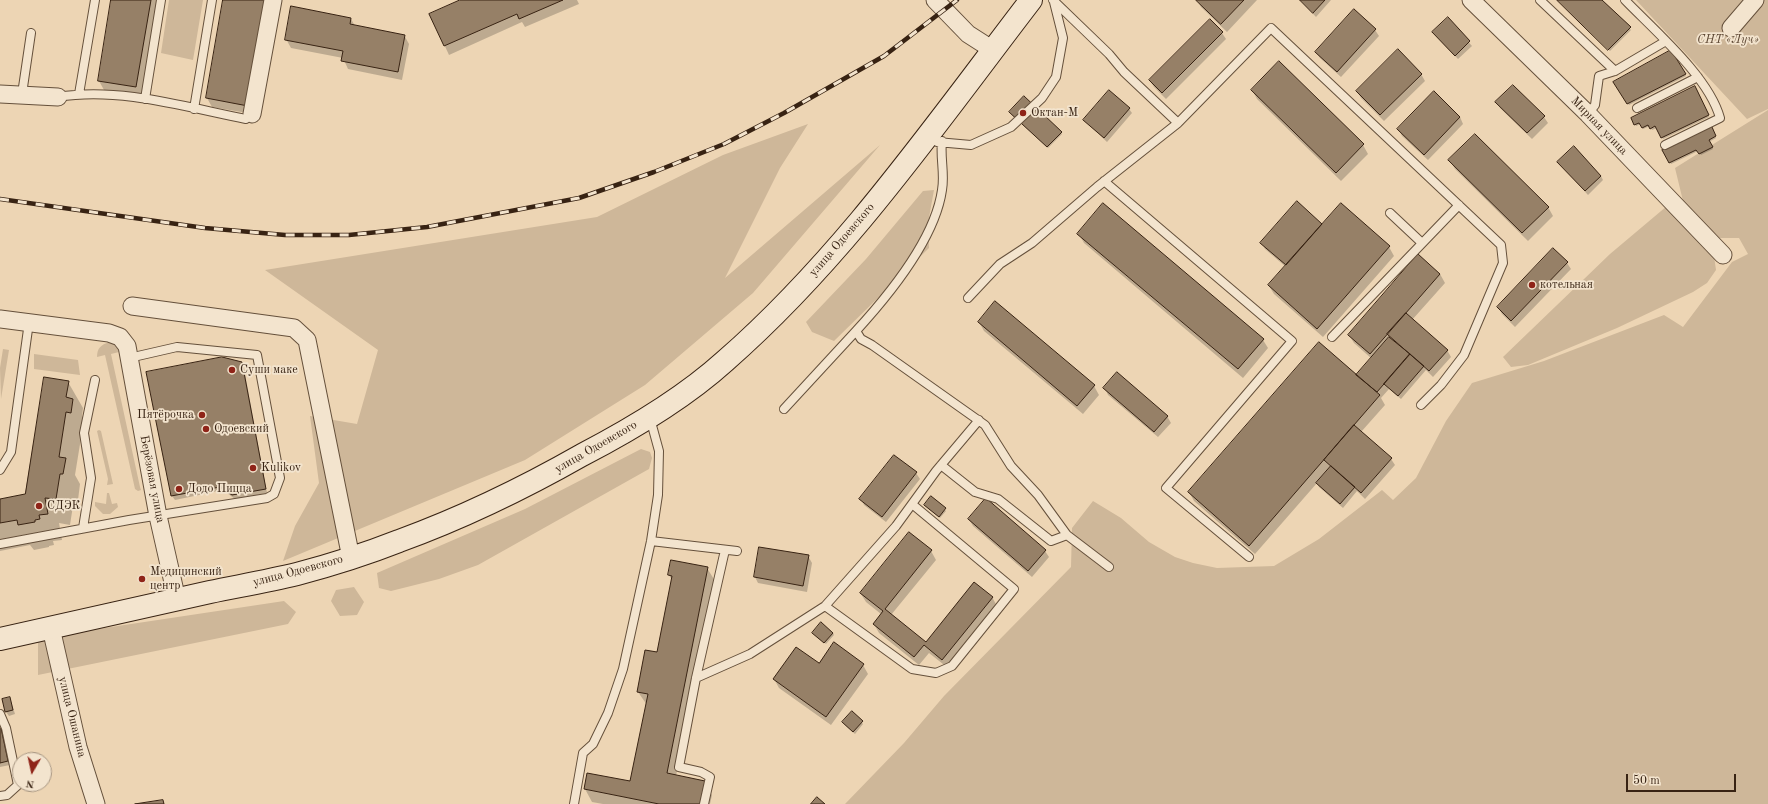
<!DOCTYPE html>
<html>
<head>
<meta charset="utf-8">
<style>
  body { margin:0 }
  #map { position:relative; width:1768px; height:804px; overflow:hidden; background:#edd5b4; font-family:"Old Standard TT",serif }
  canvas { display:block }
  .north { position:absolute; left:12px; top:752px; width:40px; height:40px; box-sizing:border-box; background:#f3e4ce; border:1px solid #a89783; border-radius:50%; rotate:189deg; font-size:11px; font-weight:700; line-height:16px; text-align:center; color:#382313 }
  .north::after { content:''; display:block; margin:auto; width:14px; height:18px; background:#8f2418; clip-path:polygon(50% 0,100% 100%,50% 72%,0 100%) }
  .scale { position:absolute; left:1626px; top:774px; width:110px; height:18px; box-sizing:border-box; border:2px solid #382313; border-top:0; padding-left:5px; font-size:12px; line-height:14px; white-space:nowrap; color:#382313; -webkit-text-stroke:3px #f3e4ce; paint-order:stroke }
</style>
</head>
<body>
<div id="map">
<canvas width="1768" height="804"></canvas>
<div class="north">N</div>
<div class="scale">50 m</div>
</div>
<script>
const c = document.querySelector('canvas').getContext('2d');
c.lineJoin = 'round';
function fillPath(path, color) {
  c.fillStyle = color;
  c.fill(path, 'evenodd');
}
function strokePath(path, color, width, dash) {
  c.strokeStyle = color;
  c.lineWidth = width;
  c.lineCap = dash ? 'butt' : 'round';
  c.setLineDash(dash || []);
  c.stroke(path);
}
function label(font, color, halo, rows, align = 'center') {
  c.font = font + ' "Old Standard TT",serif';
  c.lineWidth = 3.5;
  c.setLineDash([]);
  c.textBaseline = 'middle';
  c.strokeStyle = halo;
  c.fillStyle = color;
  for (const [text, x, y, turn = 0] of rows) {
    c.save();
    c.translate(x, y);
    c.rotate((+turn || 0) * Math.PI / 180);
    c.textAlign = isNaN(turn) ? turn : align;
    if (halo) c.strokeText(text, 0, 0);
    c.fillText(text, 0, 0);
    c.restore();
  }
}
const green = new Path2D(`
  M169,0H203L193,60L161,53Z
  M1636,0H1768V109L1747,119Z
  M1768,110V804H845L904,743L944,696L1071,567L1072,528L1093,501L1121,518L1149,542L1175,557L1193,563L1217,568L1274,566L1319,539L1382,490L1393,500L1416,478L1446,421L1472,383L1544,361L1664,315L1683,327L1732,262L1748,254L1739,238H1714L1684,205L1675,168Z
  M808,124L780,168L725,278L880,145L753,293L645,385L525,460L283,561L295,526L319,483L310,416L357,424L378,350L265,270L597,217L723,155Z
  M934,190L928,223L929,248L834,341L812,332L806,322L866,259L923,191Z
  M1667,206L1714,256L1716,270L1707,283L1693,292L1617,328L1528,365L1511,367L1503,357L1610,254Z
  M109,342L117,346L119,352L111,354L140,487L141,490L138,491L135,489L105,355L97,357C97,348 101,345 109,342Z
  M3,349L9,350L1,399L0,368Z
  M34,354L78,360L80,375L34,369Z
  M99,430L101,431L113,484L107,485L108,479L97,431Z
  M641,449L650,452L652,458L649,469L478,565L439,579L391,591L379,588L377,573L525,509Z
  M107,493H109L112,504L117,503L118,507L110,514H103L95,506V502L106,504Z
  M354,587L364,602L357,615L340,616L331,601L336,590Z
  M284,601L296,612L288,624L38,675V638Z`);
const shadow = new Path2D(`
  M112,0H157L141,96L104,90L99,81Z
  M224,0L253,114L212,107L207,98Z
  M463,0H577L579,4L525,27L522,22L449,55L430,14Z
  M1197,0H1257L1227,32L1201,7Z
  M1331,0L1316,17L1301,1V0Z
  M1557,0H1601L1631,30L1610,51Z
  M351,19L355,26L404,35L409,44L402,80L348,69L343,58L291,48L286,39Z
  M1448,19L1472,46L1458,59L1436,36Z
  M1375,30L1379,36L1341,77L1320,58L1316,52Z
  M1222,33L1226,39L1166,99L1154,87L1150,81Z
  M1671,51L1686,76L1629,105L1615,83Z
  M1421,74L1425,81L1384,121L1361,98L1357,91Z
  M1694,88L1709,117L1663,139L1657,128L1652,130L1650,126L1643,129L1641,124L1636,126L1632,119Z
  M1252,90L1363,145L1368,154L1341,181L1257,99Z
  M1497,102L1544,117L1548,123L1532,139L1500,108Z
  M1129,109L1132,113L1107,142L1084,120Z
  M1011,114L1061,133L1062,134L1048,148Z
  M1460,117L1463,124L1428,160L1402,136L1399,130Z
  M1712,128L1716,138L1709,142L1713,149L1701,155L1698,151L1671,164L1664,150Z
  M1450,161L1548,207L1553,216L1528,241L1455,169Z
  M1558,162L1601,176L1603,180L1588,195Z
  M1297,203L1323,226L1341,205L1389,247L1394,256L1323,337L1274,294L1269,286L1286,267L1265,249L1262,243Z
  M1079,234L1263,340L1268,348L1243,378L1084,243Z
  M1567,263L1571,269L1515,327L1502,314L1498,307Z
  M1440,274L1445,283L1412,320L1447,350L1451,357L1433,377L1426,370L1401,399L1389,389L1381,398L1385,405L1361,432L1391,459L1395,465L1365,499L1357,491L1343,508L1319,487L1317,483L1255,554L1194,501L1189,492L1356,376L1372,359L1354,343L1349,335Z
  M979,322L1094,386L1099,395L1083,414L984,331Z
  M241,363L244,368L267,493L235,499L223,490L175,500L172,496L147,373Z
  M68,382L83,408L82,416L87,425L85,438H81L75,475L80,484L78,500L74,499L70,525L59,523L62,540L53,541L54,545L49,546V547L34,550L30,545L0,551V500L26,495Z
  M1105,388L1167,416L1171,423L1158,437L1108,395Z
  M916,473L920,479L886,522L864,505L861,499Z
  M931,497L946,511L940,518L926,506Z
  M969,519L1045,551L1049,557L1032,577L973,526Z
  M931,551L936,560L891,615L926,643L992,597L997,606L948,668L929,653L919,665L879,633L874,624L881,614L866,602L861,594Z
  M808,556L812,563L807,592L758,583L755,577Z
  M707,568L715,581L676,776L704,782L712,795L710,804H603L592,802L585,789L631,782L647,705L638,692L658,654L672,580L669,575Z
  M833,633L834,635L826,644L815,635Z
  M819,665H863L868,674L831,725L779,688L774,679Z
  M10,698L15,714L9,716L6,712Z
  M852,713L863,724L855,734L844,724Z
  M0,730L3,734L10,765L0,767Z`);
const building = new Path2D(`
  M111,0H151L136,87L98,81Z
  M223,0H267L248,106L206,98Z
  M460,0H563L519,19L517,14L444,46L429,14Z
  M1196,0H1244L1221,24Z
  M1300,0H1325L1313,13Z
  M1557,0H1602L1631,27L1608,50Z
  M291,6L351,18L350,24L405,35L398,72L341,61L343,51L285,40Z
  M1354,9L1376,29L1337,72L1315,52Z
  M1448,17L1470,41L1455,56L1432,32Z
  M1210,19L1223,32L1162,93L1149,80Z
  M1398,49L1422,74L1380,115L1356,91Z
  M1671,50L1686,74L1627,104L1613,82Z
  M1279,61L1364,144L1336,173L1251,90Z
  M1513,85L1545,116L1527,133L1495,102Z
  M1695,86L1709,115L1661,138L1655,126L1650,129L1648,125L1642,128L1639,123L1634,125L1631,118Z
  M1109,90L1130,108L1104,138L1083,120Z
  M1434,91L1460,117L1424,155L1397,129Z
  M1024,96L1062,132L1047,147L1009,112Z
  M1712,127L1716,136L1709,140L1713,147L1699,154L1696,150L1669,163L1662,150Z
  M1475,134L1549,207L1522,233L1448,160Z
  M1574,146L1601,176L1585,191L1557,162Z
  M1297,201L1322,224L1286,265L1260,243Z
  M1103,203L1264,339L1238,369L1077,234Z
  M1341,203L1390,246L1317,329L1268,285Z
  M1553,248L1568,262L1511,321L1497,307Z
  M1418,254L1440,274L1370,354L1348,335Z
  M995,301L1095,385L1077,406L978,322Z
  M1406,313L1448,350L1429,371L1387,334Z
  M1389,337L1410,354L1377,392L1356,375Z
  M1319,342L1380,395L1249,546L1188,492Z
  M1410,354L1424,366L1398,396L1384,384Z
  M222,357L242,362L266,489L232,495L220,487L171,496L146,372Z
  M1117,372L1168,416L1154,432L1103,388Z
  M44,377L69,381L66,397L73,399L71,413L66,412L59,457L66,458L63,474H60L56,499L45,498L48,514L39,515L40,519L35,520V522L18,525L17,520L0,523V499L25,494Z
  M1354,425L1392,458L1361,493L1324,460Z
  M894,455L917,472L882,517L859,499Z
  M1331,466L1355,487L1340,504L1316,483Z
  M931,496L946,508L939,517L924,505Z
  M986,498L1046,550L1028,571L968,519Z
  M909,532L932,550L885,609L926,642L974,582L993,597L942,660L924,645L914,657L873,624L883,611L860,593Z
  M759,547L809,555L803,586L754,577Z
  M671,560L708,567L667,773L705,781L700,804H659L584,789L587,773L630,781L648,694L637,692L645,650L657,652L672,576L668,575Z
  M821,622L833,633L824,643L812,633Z
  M834,642L864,664L826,717L773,679L796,647L819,663Z
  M10,697L13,710L5,712L2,699Z
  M852,711L863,721L853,732L842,722Z
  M1,728L8,761L0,763V729Z
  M817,797L825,804H811Z
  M163,800L164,804H135Z`);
const lane = new Path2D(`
  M1540,0L1615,71
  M1625,0C1655,31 1709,77 1720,118L1665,145
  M22,94L31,33
  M79,94L95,0
  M58,97C120,87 185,107 246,119L252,114
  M145,99L161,0
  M1637,108L1698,77
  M194,109L212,0
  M1588,114L1595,105L1599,76L1615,71L1666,41
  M1178,123L1271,28L1501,245L1503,263L1464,355L1441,385L1421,405
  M942,141C940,158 945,174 942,190C935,239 889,295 856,331L861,339L872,345L985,425L1011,466L1038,495L1067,535L1109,567
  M937,142L971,145L1011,127L1042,98L1056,77L1063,38L1054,2
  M1104,181L1292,341L1166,488L1249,557
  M1390,213L1422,243
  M968,298L1000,264L1032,243L1097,187L1178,123L1124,72L1109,54L1053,0
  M1332,337L1459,205
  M784,409L856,331
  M941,465L975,492L998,499L1051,541L1067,535
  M0,470L11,452L29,322
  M83,528L91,478L84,433L95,380
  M651,541L737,551
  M0,544L129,520L267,498L274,494L280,478L257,355L177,347L129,358
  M825,606L912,669L936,673L952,666L1014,589L912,504
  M696,678L750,654L825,606L896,526L936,471L979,420
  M0,714L6,728L18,785L7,795L0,796
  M574,804L583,753L593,744L608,713L623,669L651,541L658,495L659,451L650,418
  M704,804L710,777L701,772L679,767L696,678L725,550`);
const street = new Path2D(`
  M935,0L968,34L993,50
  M1471,0L1588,114L1723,255
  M1731,28L1755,0
  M0,94L58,97
  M252,114L273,0
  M132,306L294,328L307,340L351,558
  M0,319L109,333L120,337L127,346L158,516L177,600
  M51,628L78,747L96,804`);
const secondary = new Path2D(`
  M0,639C70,624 140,608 210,592C239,586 268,581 297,574C331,565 366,554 399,541C462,518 524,488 582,455C632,429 683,399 725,361C844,257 935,125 1031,0`);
const rail = new Path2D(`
  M0,199L205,228L285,235H349L427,227L579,198L654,172L724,144L784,113L884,56L957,0`);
const markers = [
  [1023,113,4,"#8f2418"],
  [1532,285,4,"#8f2418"],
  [232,370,4,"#8f2418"],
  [202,415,4,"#8f2418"],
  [206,429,4,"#8f2418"],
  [253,468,4,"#8f2418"],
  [179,489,4,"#8f2418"],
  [39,506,4,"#8f2418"],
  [142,579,4,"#8f2418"]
];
const parkNames = [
  ["СНТ «Луч»",1728,40]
];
const poiNames = [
  ["Октан-М",1031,113],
  ["котельная",1540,285],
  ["Суши маке",240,370],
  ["Пятёрочка",194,415,"right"],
  ["Одоевский",214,429],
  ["Kulikov",261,468],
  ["Додо Пицца",187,489],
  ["СДЭК",47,506],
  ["Медицинский",150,572],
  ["центр",150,586]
];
const streetNames = [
  ["Мирная улица",1599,126,46],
  ["улица Одоевского",842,240,-49],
  ["улица Одоевского",596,447,-30],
  ["Берёзовая улица",152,479,79],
  ["улица Одоевского",298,571,-15],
  ["улица Ошанина",72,717,76]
];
fillPath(green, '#ceb799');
fillPath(shadow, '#0003');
fillPath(building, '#968067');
strokePath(building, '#382313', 1);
strokePath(lane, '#65503b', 10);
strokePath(street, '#65503b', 19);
strokePath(secondary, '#382313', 24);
strokePath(lane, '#f3e4ce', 8);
strokePath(street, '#f3e4ce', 17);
strokePath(secondary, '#f3e4ce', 22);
strokePath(rail, '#382313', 4.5);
strokePath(rail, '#f3e4ce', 3, [9]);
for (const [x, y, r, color] of markers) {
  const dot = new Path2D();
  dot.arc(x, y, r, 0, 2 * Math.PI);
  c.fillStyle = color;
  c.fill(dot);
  strokePath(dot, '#f3e4ce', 1.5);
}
label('italic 12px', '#5e4834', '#f3e4ce', parkNames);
label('12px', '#382313', '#f3e4ce', poiNames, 'left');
label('12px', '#382313', '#f3e4ce', streetNames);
</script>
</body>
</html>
